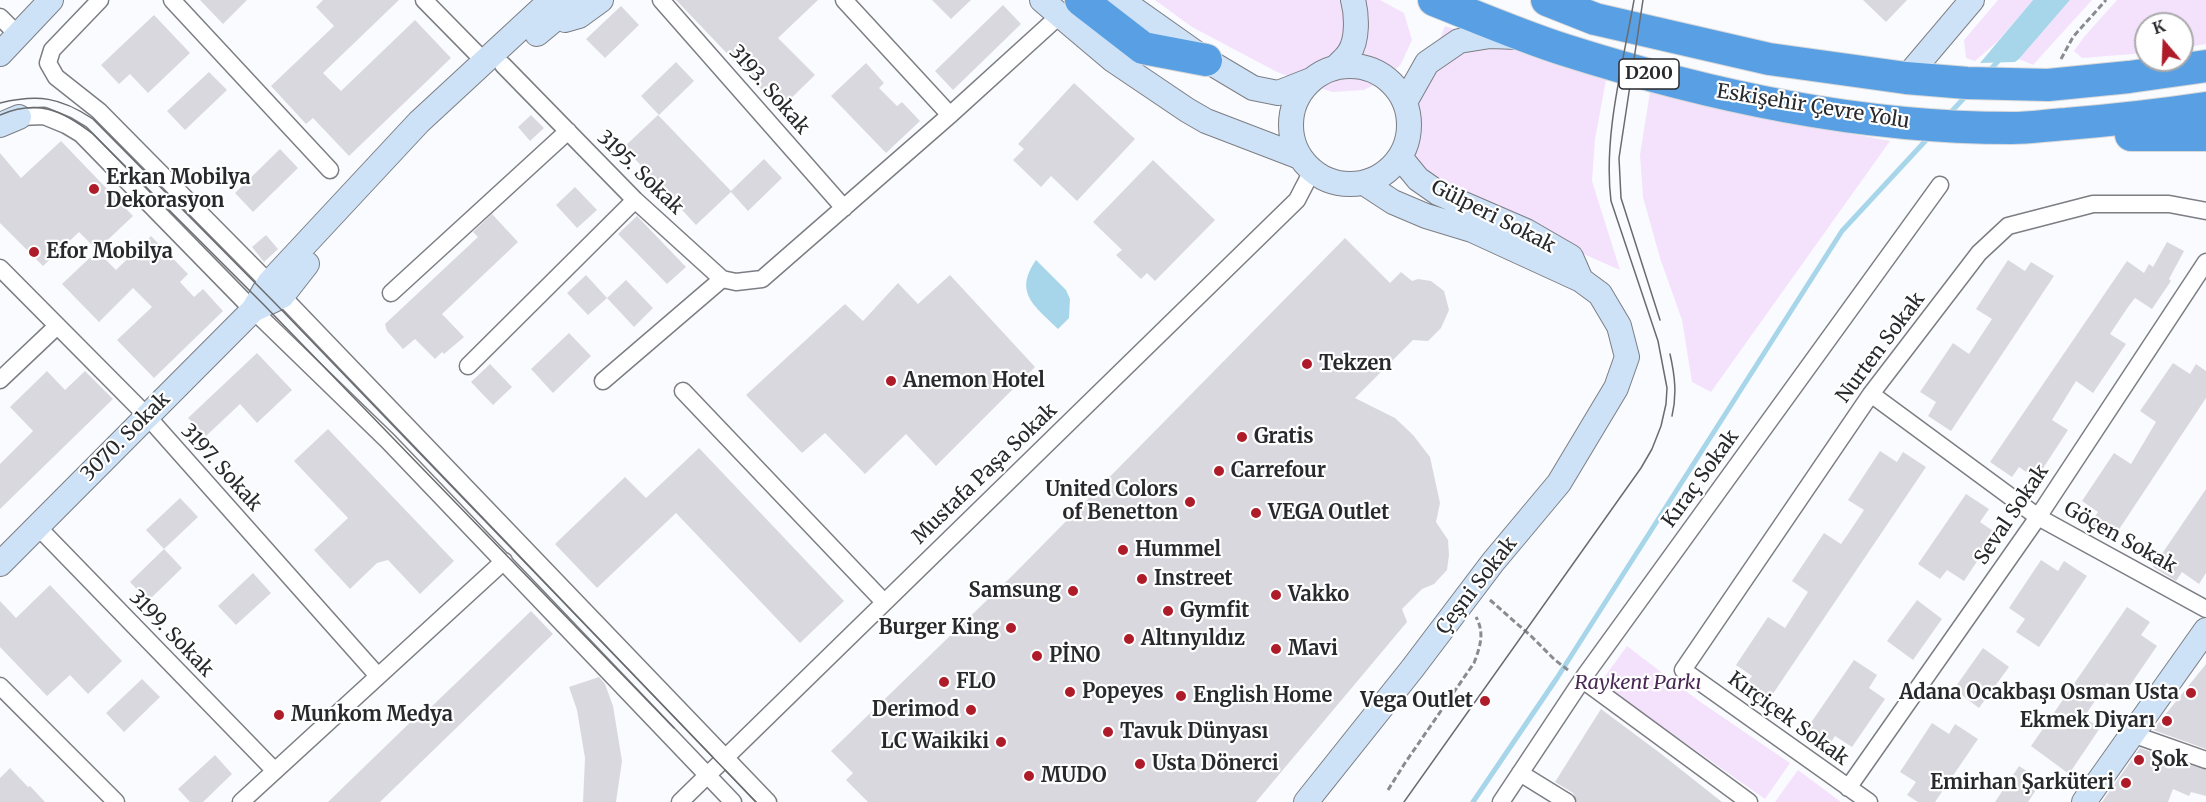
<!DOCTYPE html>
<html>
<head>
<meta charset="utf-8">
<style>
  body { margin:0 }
  #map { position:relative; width:2206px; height:802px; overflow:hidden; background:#fafbfe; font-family:Merriweather,serif }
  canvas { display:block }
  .north { position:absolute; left:2134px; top:12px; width:60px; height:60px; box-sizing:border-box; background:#fff; border:2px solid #a9a9ab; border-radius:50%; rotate:341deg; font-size:16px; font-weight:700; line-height:24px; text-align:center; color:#28292c }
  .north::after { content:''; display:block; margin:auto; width:21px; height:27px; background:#af1c29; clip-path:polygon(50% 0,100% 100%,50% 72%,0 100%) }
</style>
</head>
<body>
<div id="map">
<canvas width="2206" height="802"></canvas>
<div class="north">K</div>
</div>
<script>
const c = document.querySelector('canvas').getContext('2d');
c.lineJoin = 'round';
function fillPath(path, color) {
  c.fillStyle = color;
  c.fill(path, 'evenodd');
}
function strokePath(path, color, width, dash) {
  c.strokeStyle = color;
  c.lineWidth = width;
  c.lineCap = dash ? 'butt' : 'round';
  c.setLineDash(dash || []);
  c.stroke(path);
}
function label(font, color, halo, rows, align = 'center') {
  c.font = font + ' Merriweather,serif';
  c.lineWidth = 4.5;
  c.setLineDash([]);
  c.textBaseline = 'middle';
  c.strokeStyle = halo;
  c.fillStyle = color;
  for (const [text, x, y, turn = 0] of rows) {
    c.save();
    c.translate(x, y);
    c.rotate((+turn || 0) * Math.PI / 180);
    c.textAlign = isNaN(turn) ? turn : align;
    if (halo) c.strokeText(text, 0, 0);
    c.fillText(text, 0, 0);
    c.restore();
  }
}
const green = new Path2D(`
  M1155,0H1380L1404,13L1412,40L1401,64L1387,78L1364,90L1332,92L1277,72L1192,27Z
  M1998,0H2033L1997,42L1975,61L1966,58L1964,40Z
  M2070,0H2092L2033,65L2019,59Z
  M2117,0H2206V44L2182,48V24H2146V53L2082,58L2074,51L2084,37Z
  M1445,26L1606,80L1595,139L1592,181L1620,270L1416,181L1398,164L1404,133Z
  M1650,92L1749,114L1890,141L1711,392L1692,382L1682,320L1660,258L1643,197L1640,155Z
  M1627,646L1699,701L1790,763L1765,799L1600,683Z
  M1798,770L1841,802H1775Z`);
const water = new Path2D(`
  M2033,0H2070L2019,59L2015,62L1980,63Z
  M1036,260L1066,290L1070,299L1069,318L1058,329C1035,306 1013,293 1036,260Z`);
const stream = new Path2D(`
  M1988,72L2002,57
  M1949,114L1967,95
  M1473,802L1557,678L1842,231L1929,137`);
const building = new Path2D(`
  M200,0H247L223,24Z
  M323,0H399L323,73L341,91L415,20L451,58L349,156L313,118L306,124L271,86L334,26L316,7Z
  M676,0H818L778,38L815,75L780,109Z
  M932,0H971L951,19Z
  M1863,0H1907L1886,22Z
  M1003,5L1021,24L953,90L935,71Z
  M621,6L639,25L605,58L586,39Z
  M154,15L190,53L148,93L130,74L119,84L101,65Z
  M676,62L694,81L659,115L641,96Z
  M866,63L884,83L879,88L897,106L902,102L920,121L886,153L831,96Z
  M209,72L227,90L185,130L167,111Z
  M1074,83L1135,139L1077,201L1051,176L1041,187L1013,160L1024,149L1018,144Z
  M531,115L544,128L530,141L518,127Z
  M658,115L731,191L764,159L782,178L748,211L731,192L696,225L624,147Z
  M61,141L133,216L97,250L79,232L43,266L0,223V153L21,178Z
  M280,149L298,168L253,212L235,193Z
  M1153,160L1215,220L1155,281L1147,273L1141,279L1116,255L1122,250L1093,222Z
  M575,187L597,210L577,228L556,205Z
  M492,214L518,242L442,314L464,337L444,354L442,352L435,359L415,339L403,349L387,331L385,324L478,237L473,232Z
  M637,216L686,267L667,284L618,234Z
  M266,235L278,249L264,262L252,247Z
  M151,236L188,274L180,282L194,297L203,289L223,311L154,378L117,340L152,307L133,288L99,322L62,284L97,251L116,270Z
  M1345,238L1390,283L1401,272L1412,281L1418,279L1431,281L1444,291L1449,310L1441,328L1428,341L1413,340L1355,398L1395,418L1413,435L1430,457L1440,503L1436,522L1448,540L1449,555L1447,570L1434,584L1422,589L1402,609L1407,622L1256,802H868L846,780L853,773L831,751L1014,574Z
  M2167,242L2184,251L2169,279L2171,281L2152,309L2135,298L2128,307L2110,334L2126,344L2093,393L2076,381L2052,420L2068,430L2036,479L2019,467L2012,477L1990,462L2127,261L2144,273L2149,264L2153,267Z
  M2008,260L2025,271L2031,262L2054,276L1951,431L1928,416L1936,402L1920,392L1953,343L1969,354L1992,319L1976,309Z
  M586,275L607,298L588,315L567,293Z
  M950,275L1035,367L936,466L906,434L865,474L825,433L802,453L746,395L845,304L863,321L898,283L918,304Z
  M626,280L653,308L634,327L607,298Z
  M569,333L591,356L553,393L531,369Z
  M257,353L292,390L257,423L240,404L206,436L188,418Z
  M2173,363L2190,374L2196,364L2206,371V398L2112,540L2089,525L2098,512L2082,501L2114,453L2131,464L2156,422L2140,411Z
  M490,364L512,387L493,405L471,382Z
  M47,371L65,390L85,371L113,399L0,509V464L33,431L10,407Z
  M328,429L454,561L420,594L388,560L377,563L350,589L314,550L348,518L294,461Z
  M699,448L844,601L800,643L676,513L597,588L555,544L625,477L646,498Z
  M1880,451L1897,462L1903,452L1926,467L1766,704L1743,689L1752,676L1736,665L1768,617L1785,628L1808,592L1792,581L1824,533L1841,544L1848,534L1864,510L1848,500Z
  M2206,489V573L2199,584L2182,572L2176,581L2153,567Z
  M1966,494L1989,509L1980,522L1996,533L1964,581L1947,570L1940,579L1918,564Z
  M180,498L198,517L164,549L146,530Z
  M164,549L182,568L148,601L130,582Z
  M2041,560L2058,571L2064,561L2087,576L2039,647L2016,632L2025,619L2009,608Z
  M253,573L271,593L236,625L218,606Z
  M50,585L122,661L88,694L70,675L47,696L0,647V601L16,618Z
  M1917,600L1942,619L1913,660L1887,641Z
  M2127,607L2150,622L2141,635L2157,646L2124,694L2107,683L2084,717L2100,728L2069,774L2031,746Z
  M531,611L553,634L380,802H328L425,708L427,711Z
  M1983,648L2009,667L1979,708L1954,689Z
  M1854,660L1877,675L1869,688L1885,699L1852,747L1835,736L1829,745L1806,730Z
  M2206,664V749L2153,730Z
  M599,677L605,684L613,706L622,761L616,802H583L585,758L577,710L569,687Z
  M142,679L160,697L124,732L106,713Z
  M1601,709L1660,753L1722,802H1577L1573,793L1555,782Z
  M1932,723L1949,734L1955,724L1978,739L1935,802H1918L1907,795L1916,782L1900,772Z
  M2140,748L2206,770V796L2191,792L2189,796L2173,789L2168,802H2102Z
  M215,755L232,774L203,802H190L178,789Z
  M2019,766L2042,781L2028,802H1995Z
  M10,768L28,787L30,786L45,802H0V778Z`);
const path = new Path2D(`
  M2061,59L2073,37L2106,0
  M1490,600L1531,636L1555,660L1568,670
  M1388,790L1405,763L1474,663C1480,647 1485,633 1476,617`);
const street = new Path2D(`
  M100,0L52,50L48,63L56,77L99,111L282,296L768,802
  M172,0L330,170
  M424,0L484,61
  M661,0L844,208
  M844,0L950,115
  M0,17L19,36
  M503,65L635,200L722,279L736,282L762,279L950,115L1059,16
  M19,117L44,116L66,125L81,134L253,310L388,441L733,802
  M0,268L147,416L378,676
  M391,293L568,131
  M468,366L635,200
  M0,380L56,327
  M603,381L722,279
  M683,391L884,602
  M1871,394L2038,517L2206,609
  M37,526L275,771
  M1583,680L1749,802
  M0,686L116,802
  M2132,734L2206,760
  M1520,773L1567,802
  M1848,788L2038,517L2206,262
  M241,802L504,561
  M680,802L1297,200L1312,171
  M1501,802L1586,674L1940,185
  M1869,802L1683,670L1871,394L1979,253L2008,226L2093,204H2169L2206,211`);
const secondary = new Path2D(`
  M1042,0L1113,60L1187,110L1206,121L1300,157
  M1121,0L1206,60L1253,88L1278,93L1311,80
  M565,20L579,16L601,0
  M537,34L578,0
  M0,54L51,0
  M1291 125a59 59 0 1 1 118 0a59 59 0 1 1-118 0Z
  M1336,67C1340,63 1346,58 1349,53C1358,40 1357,15 1353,0
  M1906,78L1972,0
  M1405,102L1427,63L1459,41L1490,36L1517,37
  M0,125L19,117
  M1400,157L1418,179L1438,193L1526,231L1571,257L1581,280
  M253,310L282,296L307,264
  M0,564L253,310L269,283L419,122L551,0
  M1306,802L1412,669L1493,562L1559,483L1616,388L1627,357L1619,326L1600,294L1581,280L1472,230L1426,216L1393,202L1364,183
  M2084,802L2206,630`);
const highway = new Path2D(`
  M1081,0L1143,48L1206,60
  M1434,0C1477,17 1521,36 1565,50C1710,96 1859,128 2012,128C2030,128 2048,125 2066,124C2113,120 2159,115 2206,108
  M1547,0L1595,19L1769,59L1906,78L1967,83L2048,85L2129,77L2206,66
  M2131,135H2206`);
const tram = new Path2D(`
  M1643,0L1619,158L1621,198L1660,320
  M0,103C38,94 60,97 93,119L273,301L756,802
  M0,115C38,99 62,110 93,134L264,305L674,728
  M1670,354C1675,376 1677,395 1672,416
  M1404,802L1641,468L1652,449L1661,426L1666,404L1667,388L1658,341L1611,201C1603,136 1623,64 1634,0`);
const markers = [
  [94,189,6,"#af1c29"],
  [34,252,6,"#af1c29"],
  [1307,364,6,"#af1c29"],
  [891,381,6,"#af1c29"],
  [1242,437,6,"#af1c29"],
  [1219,471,6,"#af1c29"],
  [1190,502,6,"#af1c29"],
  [1256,513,6,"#af1c29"],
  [1123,550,6,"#af1c29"],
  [1142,579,6,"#af1c29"],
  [1073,591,6,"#af1c29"],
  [1276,595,6,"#af1c29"],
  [1168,611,6,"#af1c29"],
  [1011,628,6,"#af1c29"],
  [1129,639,6,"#af1c29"],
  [1276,649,6,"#af1c29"],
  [1037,656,6,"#af1c29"],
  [944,682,6,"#af1c29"],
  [1070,692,6,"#af1c29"],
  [2191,693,6,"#af1c29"],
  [1181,696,6,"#af1c29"],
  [1485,701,6,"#af1c29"],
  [971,710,6,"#af1c29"],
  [279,715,6,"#af1c29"],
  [2167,721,6,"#af1c29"],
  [1108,732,6,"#af1c29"],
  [1001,742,6,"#af1c29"],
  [2139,760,6,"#af1c29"],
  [1140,764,6,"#af1c29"],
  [1029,776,6,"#af1c29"],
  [2126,783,6,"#af1c29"]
];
const shields = [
  [1649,74,60]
];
const shieldNames = [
  ["D200",1649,74]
];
const streetNames = [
  ["3193. Sokak",769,90,49],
  ["Eskişehir Çevre Yolu",1813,107,9],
  ["3195. Sokak",640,173,44],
  ["Gülperi Sokak",1493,217,27],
  ["Nurten Sokak",1881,348,-53],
  ["3070. Sokak",126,437,-45],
  ["3197. Sokak",221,468,48],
  ["Mustafa Paşa Sokak",985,474,-44],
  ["Kıraç Sokak",1701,479,-54],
  ["Seval Sokak",2012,515,-56],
  ["Göçen Sokak",2120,538,29],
  ["Çeşni Sokak",1477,586,-52],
  ["3199. Sokak",171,634,46],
  ["Kırçiçek Sokak",1788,719,36]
];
const poiNames = [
  ["Erkan Mobilya",106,178],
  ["Dekorasyon",106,201],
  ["Efor Mobilya",46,252],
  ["Tekzen",1319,364],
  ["Anemon Hotel",903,381],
  ["Gratis",1254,437],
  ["Carrefour",1231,471],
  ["United Colors",1178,490,"right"],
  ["of Benetton",1178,513,"right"],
  ["VEGA Outlet",1268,513],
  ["Hummel",1135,550],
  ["Instreet",1154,579],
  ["Samsung",1061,591,"right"],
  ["Vakko",1288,595],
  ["Gymfit",1180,611],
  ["Burger King",999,628,"right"],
  ["Altınyıldız",1141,639],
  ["Mavi",1288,649],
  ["PİNO",1049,656],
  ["FLO",956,682],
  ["Popeyes",1082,692],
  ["Adana Ocakbaşı Osman Usta",2179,693,"right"],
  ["English Home",1193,696],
  ["Vega Outlet",1473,701,"right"],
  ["Derimod",959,710,"right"],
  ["Munkom Medya",291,715],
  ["Ekmek Diyarı",2155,721,"right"],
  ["Tavuk Dünyası",1120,732],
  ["LC Waikiki",989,742,"right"],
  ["Şok",2151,760],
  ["Usta Dönerci",1152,764],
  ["MUDO",1041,776],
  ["Emirhan Şarküteri",2114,783,"right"]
];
const parkNames = [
  ["Raykent Parkı",1638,683]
];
fillPath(green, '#f4e2fc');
fillPath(water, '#a7d6ea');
strokePath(stream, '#a7d6ea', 5);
fillPath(building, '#d9d8df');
strokePath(street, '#7c7e84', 19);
strokePath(secondary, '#7c7e84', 26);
strokePath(highway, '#d8d8d9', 34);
strokePath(path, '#8a8b8e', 3, [6, 3]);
strokePath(street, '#fff', 16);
strokePath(secondary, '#cde2f7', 24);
strokePath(highway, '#58a0e3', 32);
strokePath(tram, '#6a6b6e', 1.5);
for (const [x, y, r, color] of markers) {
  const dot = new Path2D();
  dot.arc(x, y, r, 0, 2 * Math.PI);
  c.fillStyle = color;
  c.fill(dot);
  strokePath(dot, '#fff', 2);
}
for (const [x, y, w] of shields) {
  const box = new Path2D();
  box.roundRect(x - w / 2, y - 15, w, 30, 4.5);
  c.fillStyle = '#fff';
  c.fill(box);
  strokePath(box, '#28292c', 1.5);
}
label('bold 18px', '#28292c', null, shieldNames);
label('20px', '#28292c', '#fff', streetNames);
label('bold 20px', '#28292c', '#fff', poiNames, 'left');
label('italic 20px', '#492856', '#fff', parkNames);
</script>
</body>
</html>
